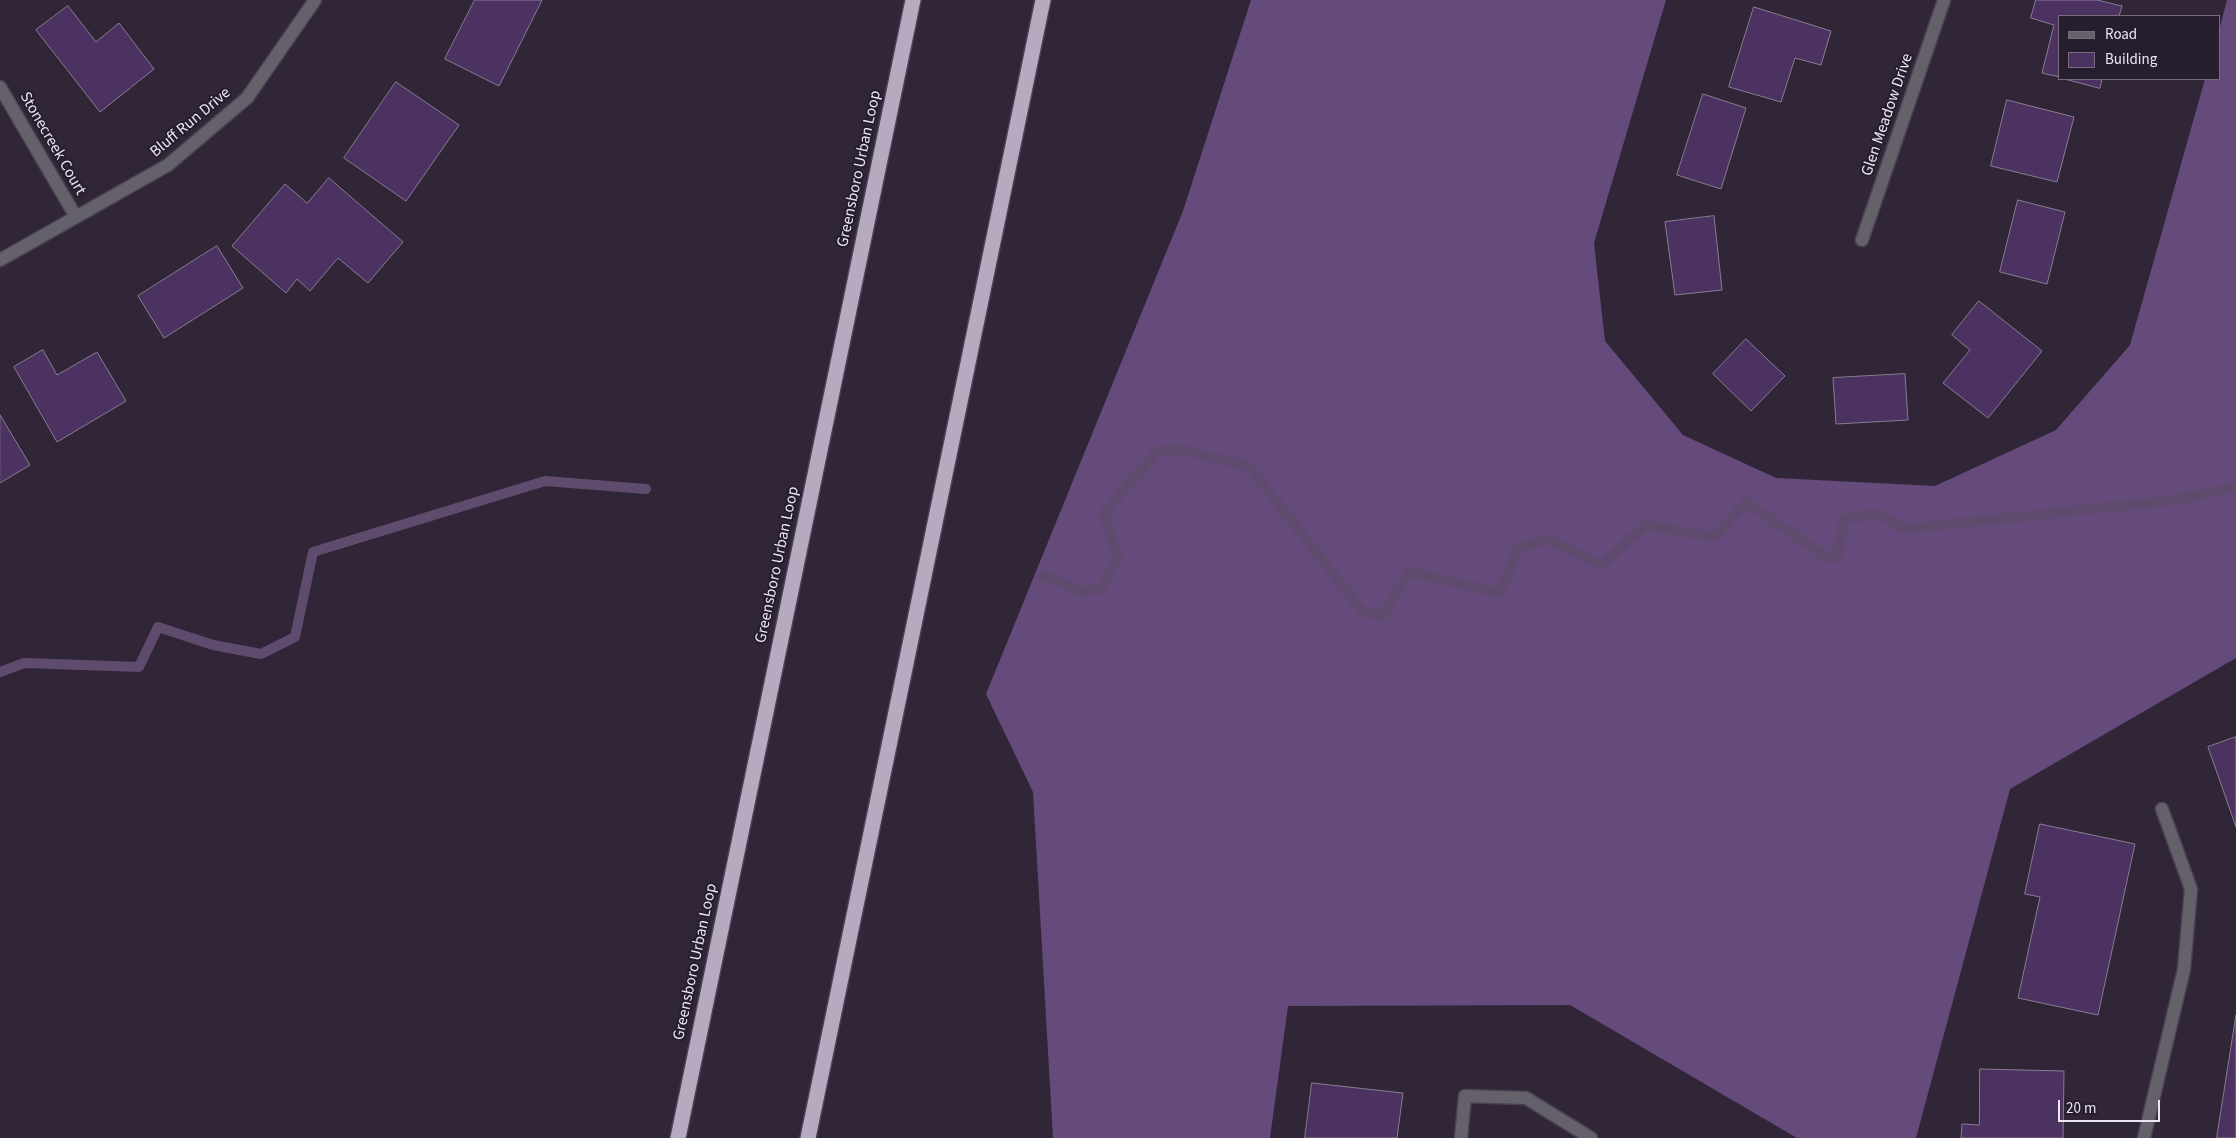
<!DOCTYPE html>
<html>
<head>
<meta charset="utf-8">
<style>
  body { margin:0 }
  #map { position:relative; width:2236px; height:1138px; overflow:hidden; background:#302638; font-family:"Source Sans 3",sans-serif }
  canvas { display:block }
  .legend { position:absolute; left:2058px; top:15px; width:162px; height:65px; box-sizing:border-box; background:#261d2e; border:1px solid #756d7c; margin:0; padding:6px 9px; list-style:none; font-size:15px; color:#ece6f2 }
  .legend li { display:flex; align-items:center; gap:10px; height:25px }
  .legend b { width:25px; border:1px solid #756d7c }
  .scale { position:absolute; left:2058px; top:1100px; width:102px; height:22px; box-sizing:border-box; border:2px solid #ece6f2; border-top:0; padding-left:6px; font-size:15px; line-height:18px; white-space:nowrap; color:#ece6f2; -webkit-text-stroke:4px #261d2e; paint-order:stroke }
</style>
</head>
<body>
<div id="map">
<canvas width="2236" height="1138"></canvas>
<ul class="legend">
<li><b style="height:6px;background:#65616a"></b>Road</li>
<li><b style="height:14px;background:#4b3260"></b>Building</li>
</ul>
<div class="scale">20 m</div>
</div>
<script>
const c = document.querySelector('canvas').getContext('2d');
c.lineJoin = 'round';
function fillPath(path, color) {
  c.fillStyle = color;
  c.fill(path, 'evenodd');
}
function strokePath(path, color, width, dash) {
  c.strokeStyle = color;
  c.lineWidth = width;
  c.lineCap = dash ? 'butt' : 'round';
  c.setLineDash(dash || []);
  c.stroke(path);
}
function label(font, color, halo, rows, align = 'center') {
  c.font = font + ' "Source Sans 3",sans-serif';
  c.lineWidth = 4;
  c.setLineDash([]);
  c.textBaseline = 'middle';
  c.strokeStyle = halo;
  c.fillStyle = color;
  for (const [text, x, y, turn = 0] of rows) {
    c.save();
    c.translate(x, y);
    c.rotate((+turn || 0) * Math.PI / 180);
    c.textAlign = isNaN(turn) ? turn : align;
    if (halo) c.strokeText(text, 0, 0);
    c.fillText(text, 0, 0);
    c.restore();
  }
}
const forest = new Path2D(`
  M1251,0H1666L1594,243L1605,341L1683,435L1776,478L1935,486L2056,430L2130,345L2205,79H2220V27L2227,0H2236V658L2010,789L1916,1138H1797L1570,1005L1288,1006L1270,1138H1053L1033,792L986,694L1183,211Z`);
const stream = new Path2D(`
  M1044,576L1085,592L1102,588L1118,556L1104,513L1157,452L1178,449L1249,466L1362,611L1382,616L1410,572L1499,593L1519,548L1547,539L1602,565L1645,525L1714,537L1746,502L1826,557L1837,558L1844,519L1879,513L1904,529L2175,500L2236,487
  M0,672L24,663L139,667L158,627L213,645L261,654L295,637L313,552L545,481L646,489`);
const building = new Path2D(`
  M475,0H542L499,86L445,59Z
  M2036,0H2097L2122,6L2119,16H2060V77L2042,73L2054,25L2031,18Z
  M68,6L96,42L119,23L154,69L100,112L36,30Z
  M1754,7L1831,31L1821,65L1795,58L1781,102L1729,87Z
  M2065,79H2102L2100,88Z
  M396,82L459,125L406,201L344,158Z
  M1703,94L1746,108L1721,189L1677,175Z
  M2007,100L2074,117L2057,182L1991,166Z
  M329,178L403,242L368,283L338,258L310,291L297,279L286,293L232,246L285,184L307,203Z
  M2018,200L2065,212L2047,284L2000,272Z
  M1714,216L1722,290L1675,295L1665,222Z
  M217,246L243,288L164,338L138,296Z
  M1979,301L2042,351L1988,418L1943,383L1970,350L1952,335Z
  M1746,339L1785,376L1751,411L1713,374Z
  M43,350L57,375L97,352L126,401L57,442L14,367Z
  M1905,374L1908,420L1836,424L1833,378Z
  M0,415L30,465L0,483Z
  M2236,737V827L2208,747Z
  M2040,824L2135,844L2098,1015L2018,998L2040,897L2025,894Z
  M2236,1015V1138H2217Z
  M1980,1069L2064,1071L2063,1138H1961L1962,1124L1979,1125Z
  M1312,1083L1403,1093L1397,1138H1305Z`);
const service = new Path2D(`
  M1461,1138L1465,1096L1526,1098L1591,1138
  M2144,1138L2184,969L2191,889L2162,809`);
const minor = new Path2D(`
  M0,87L76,217
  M1862,240L1944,0
  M0,260L168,165L247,98L315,0`);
const motorway = new Path2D(`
  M678,1138L913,0
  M808,1138L1043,0`);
const streetNames = [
  ["Glen Meadow Drive",1888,115,-71],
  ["Bluff Run Drive",191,123,-40],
  ["Stonecreek Court",52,144,60],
  ["Greensboro Urban Loop",860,169,-78],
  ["Greensboro Urban Loop",778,565,-78],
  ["Greensboro Urban Loop",696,962,-78]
];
fillPath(forest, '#654b7b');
strokePath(stream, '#5f4b6d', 10);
fillPath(building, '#4b3260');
strokePath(building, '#887d92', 1);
strokePath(service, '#4a4152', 15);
strokePath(minor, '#4a4152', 15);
strokePath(motorway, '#4a4152', 18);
strokePath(service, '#65616a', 12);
strokePath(minor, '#65616a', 12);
strokePath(motorway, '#b6aac0', 15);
label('16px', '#ece6f2', '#261d2e', streetNames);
</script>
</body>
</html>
